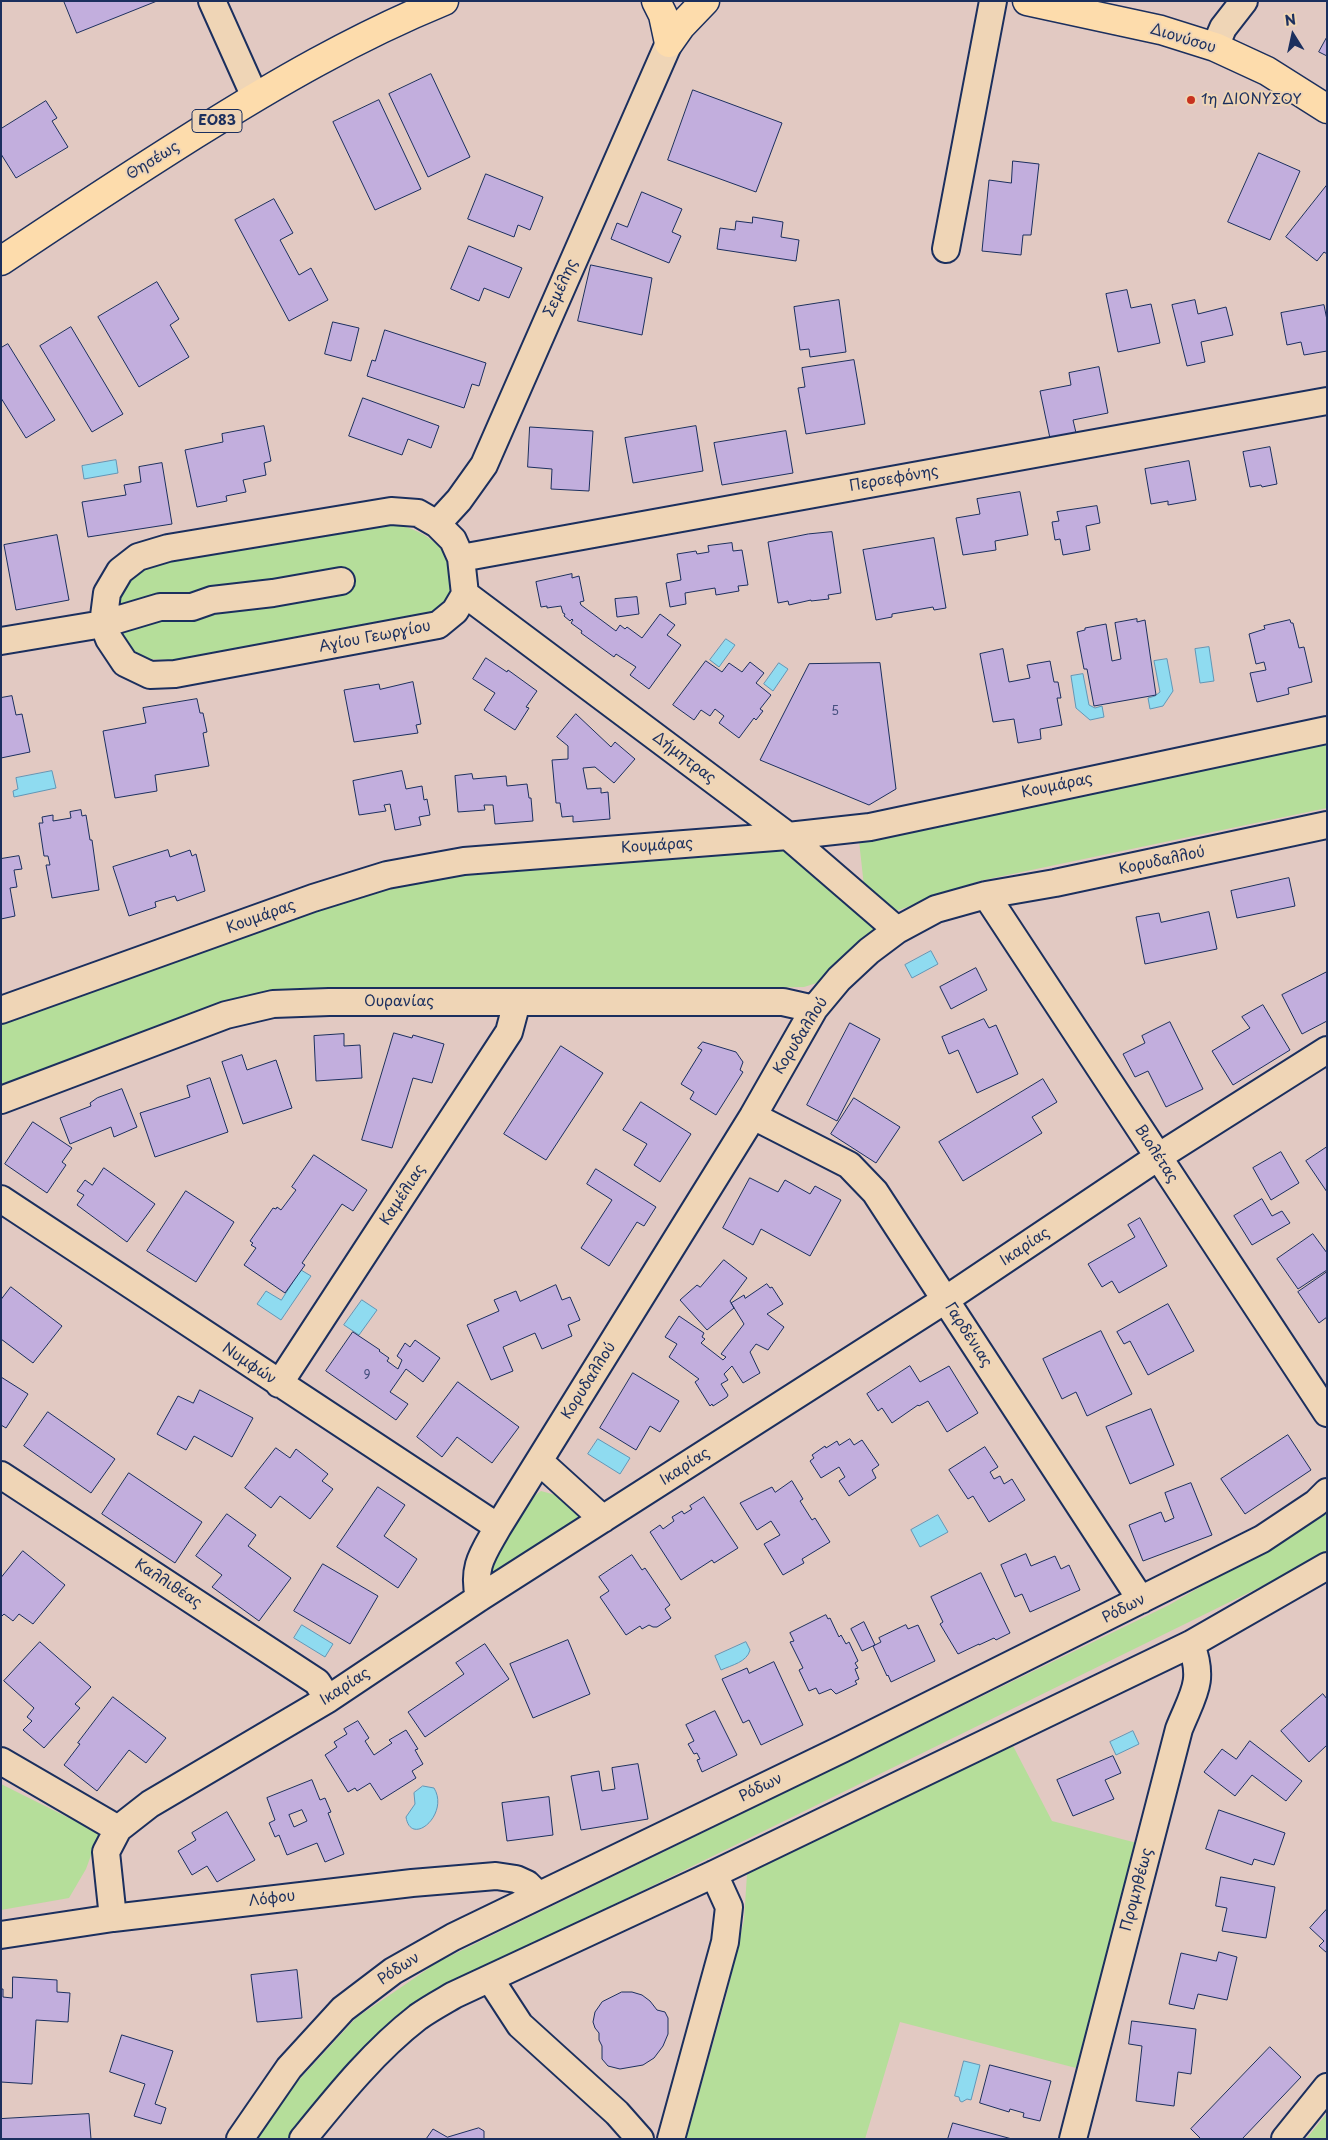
<!DOCTYPE html>
<html>
<head>
<meta charset="utf-8">
<style>
  body { margin:0 }
  #map { position:relative; width:1328px; height:2140px; overflow:hidden; background:#e2c9c2; font-family:"Playpen Sans",sans-serif }
  canvas { display:block }
  .frame { position:absolute; inset:0; border:2px solid #1b2f5e; pointer-events:none }
  .north { position:absolute; left:1268px; top:10px; width:50px; height:50px; -webkit-text-stroke:4px #efd5b6; paint-order:stroke; rotate:350deg; font-size:14px; font-weight:700; line-height:20px; text-align:center; color:#1b2f5e }
  .north::after { content:''; display:block; margin:auto; width:18px; height:22px; background:#1b2f5e; clip-path:polygon(50% 0,100% 100%,50% 72%,0 100%) }
</style>
</head>
<body>
<div id="map">
<canvas width="1328" height="2140"></canvas>
<div class="frame"></div>
<div class="north">N</div>
</div>
<script>
const c = document.querySelector('canvas').getContext('2d');
c.lineJoin = 'round';
function fillPath(path, color) {
  c.fillStyle = color;
  c.fill(path, 'evenodd');
}
function strokePath(path, color, width, dash) {
  c.strokeStyle = color;
  c.lineWidth = width;
  c.lineCap = dash ? 'butt' : 'round';
  c.setLineDash(dash || []);
  c.stroke(path);
}
function label(font, color, halo, rows, align = 'center') {
  c.font = font + ' "Playpen Sans",sans-serif';
  c.lineWidth = 4;
  c.setLineDash([]);
  c.textBaseline = 'middle';
  c.strokeStyle = halo;
  c.fillStyle = color;
  for (const [text, x, y, turn = 0] of rows) {
    c.save();
    c.translate(x, y);
    c.rotate((+turn || 0) * Math.PI / 180);
    c.textAlign = isNaN(turn) ? turn : align;
    if (halo) c.strokeText(text, 0, 0);
    c.fillText(text, 0, 0);
    c.restore();
  }
}
const green = new Path2D(`
  M391,523C419,528 451,546 454,577C455,581 456,585 455,589C452,599 444,606 436,614L176,660L144,659L125,646L114,625L116,606L126,585L142,569L163,560Z
  M1327,743V808L979,881L896,911L864,886L859,841Z
  M788,846L876,926L874,934L820,982L804,987L754,988L272,991L244,996L1,1089V1016L423,874Z
  M541,1491L559,1496L581,1515L580,1520L494,1574L491,1572V1567L533,1497Z
  M1327,1506V1551L1307,1564L477,1972L392,2024L340,2072L292,2139H254L298,2081L356,2018L438,1962L1169,1605L1294,1533Z
  M1011,1742L1052,1821L1137,1843L1076,2068L900,2022L865,2139H686L726,1997L744,1920L747,1874Z
  M1,1784L99,1833L86,1869L69,1898L1,1910Z
  M1327,2113V2139H1306Z`);
const water = new Path2D(`
  M116,460L118,473L84,479L82,466Z
  M726,639L735,645L719,667L710,660Z
  M1209,647L1214,681L1200,683L1195,649Z
  M1167,659L1173,691L1163,706L1150,709L1148,698L1155,696L1160,692L1154,661Z
  M779,663L788,669L773,691L764,684Z
  M1083,674L1089,705L1095,708L1102,706L1104,717L1090,720L1076,708L1071,676Z
  M52,771L56,788L14,797L13,791L18,789L16,778Z
  M931,951L938,964L912,978L905,965Z
  M301,1270L311,1276L281,1320L257,1304L266,1291L281,1300Z
  M362,1300L377,1310L359,1335L344,1325Z
  M598,1439L630,1458L620,1474L588,1454Z
  M938,1515L948,1532L920,1547L911,1530Z
  M302,1625L333,1644L325,1657L294,1638Z
  M746,1642L750,1650C747,1662 732,1665 721,1670L715,1656Z
  M1133,1731L1139,1744L1116,1755L1110,1742Z
  M423,1786L434,1788C450,1814 411,1848 406,1817L415,1804L414,1793Z
  M964,2061L980,2065L971,2100L967,2099L962,2102L960,2101L959,2097L955,2096Z`);
const building = new Path2D(`
  M64,1H157L77,33Z
  M1327,37V56L1319,52Z
  M431,74L470,157L428,177L389,94Z
  M693,90L782,123L756,192L668,160Z
  M379,100L421,189L375,210L333,122Z
  M46,101L57,118L52,121L68,147L16,178L1,154V129Z
  M1259,153L1300,171L1270,240L1228,222Z
  M1013,161L1039,164L1031,235H1023L1021,255L982,251L989,180L1011,183Z
  M486,174L543,197L530,230L518,225L514,237L468,219Z
  M1327,185V254L1324,252L1317,261L1286,237Z
  M642,192L682,209L672,232L681,236L669,263L611,239L617,223L627,227Z
  M274,199L293,233L280,240L299,275L311,268L328,300L289,321L235,220Z
  M753,217L783,222L781,237L799,240L796,261L717,249L720,228L735,230L736,221L752,223Z
  M469,246L522,268L509,298L484,288L479,301L451,289Z
  M591,265L652,278L642,335L578,321Z
  M157,282L179,319L170,325L189,357L139,387L98,317Z
  M1127,290L1131,308L1151,304L1160,343L1118,352L1106,294Z
  M839,300L846,352L810,357L809,349L800,350L794,307Z
  M1195,300L1198,314L1226,307L1233,335L1201,342L1205,362L1187,366L1172,305Z
  M1324,305L1327,320V351L1304,355L1301,342L1287,345L1281,313Z
  M333,322L359,328L351,361L325,354Z
  M71,327L123,414L92,432L40,346Z
  M385,330L486,363L479,386L472,384L464,408L367,376L372,360L375,361Z
  M8,344L55,420L26,438L1,398V348Z
  M854,360L865,424L806,434L798,388L805,387L802,368Z
  M1099,367L1108,413L1073,420L1077,437L1051,443L1040,391L1071,385L1069,373Z
  M363,398L439,426L431,448L408,439L402,455L349,436Z
  M264,426L271,461L264,463L266,475L243,480L246,492L226,496L227,501L197,507L185,450L223,442L222,434Z
  M696,426L703,471L633,483L625,438Z
  M530,427L593,431L589,491L551,489L552,469L528,467Z
  M786,431L793,473L722,485L714,443Z
  M1270,447L1277,484L1262,487L1261,485L1250,487L1243,452Z
  M1189,461L1196,500L1168,505V501L1151,504L1145,469Z
  M162,463L172,524L88,537L82,502L126,495L124,485L141,482L139,467Z
  M1020,492L1028,535L995,541L996,550L963,555L956,518L980,514L977,499Z
  M1097,506L1100,523L1086,526L1090,550L1063,555L1060,539L1055,540L1052,522L1059,521L1057,512Z
  M832,532L841,593L828,595L829,599L811,601V600L789,605L788,601L778,603L768,542L808,534Z
  M57,535L69,600L16,610L4,545Z
  M934,538L946,608L934,610L933,607L892,614V617L876,620L863,550Z
  M732,543L733,551L742,550L748,585L738,586L739,591L716,595L715,588L685,593L686,604L670,607L666,583L681,580L677,554L696,551L697,554L709,552L708,546Z
  M572,574V578L579,576L584,601L580,602L581,605L616,631L620,625L625,629L627,627L642,638L660,614L675,625L667,635L681,645L649,689L630,675L636,667L616,654L614,657L581,633L582,631L571,623L573,620L572,619L570,621L564,616L565,614L563,613L561,606L547,608V606L541,607L536,582Z
  M637,597L639,614L617,617L615,599Z
  M1137,619V622L1145,620L1156,695L1094,706L1087,669H1084L1077,632L1085,630V628L1106,624L1112,661L1121,659L1115,623Z
  M1290,620L1291,623H1293L1299,648L1304,647L1312,682L1288,688L1289,694L1257,702L1250,673L1266,670L1264,662L1256,664L1249,634L1265,629L1264,626Z
  M1003,649L1009,682L1030,678L1027,665L1050,661L1054,682H1058L1061,698H1057L1062,725L1040,729L1041,739L1018,743L1014,719L993,722L980,654Z
  M486,658L507,672L508,670L537,691L526,707L529,708L515,730L484,710L495,693L473,679Z
  M706,661L722,672L729,663L742,672L750,662L764,673L756,683L771,695L760,709L763,711L756,720L754,718L739,738L719,723L724,716L715,709L710,716L701,710L694,720L673,705Z
  M880,663L896,789L869,805L760,760L809,664Z
  M413,682L421,724L416,725L418,733L354,742L344,690L379,684L380,689Z
  M12,696L16,715L22,714L30,752L1,758V698Z
  M197,699L200,713H203L207,732L203,733L209,766L155,775L157,791L115,798L103,731L146,723L143,708Z
  M576,714L611,747L615,742L635,759L614,783L595,767L583,768L587,789L601,788V793L608,792L610,819L573,822V816L562,817L560,803H556L552,760L568,759V746L557,737Z
  M402,771L406,789L422,786L424,800L427,799L430,815L419,817L421,825L395,830L390,804L384,805L386,811L359,815L353,781Z
  M472,774L473,779L506,776L507,786L527,784L529,798H531L533,821L495,824L493,805H484L485,810L458,812L455,776Z
  M81,810L82,816L86,815L90,840H92L99,890L52,898L46,865H50L48,856H44L39,823H43L42,817L53,815V821L71,818L70,812Z
  M168,850L170,857L190,850L192,856L196,854L205,891L177,901L175,896L155,902L156,907L129,916L113,867Z
  M19,856L22,869L14,870L17,887L10,888L15,916L1,919V859Z
  M1289,878L1295,906L1237,918L1231,891Z
  M1209,912L1217,949L1145,964L1136,917L1159,913L1161,922Z
  M976,968L987,990L951,1009L940,987Z
  M1327,972V1021L1302,1034L1282,995Z
  M1263,1005L1290,1050L1233,1085L1212,1051L1250,1028L1242,1017Z
  M984,1019L989,1028L996,1025L1018,1074L977,1093L958,1050L949,1054L942,1037Z
  M1170,1022L1203,1089L1166,1107L1148,1071L1135,1077L1123,1054L1145,1043L1142,1036Z
  M850,1023L880,1039L837,1121L807,1105Z
  M394,1033L412,1038L413,1035L444,1044L432,1083L413,1078L392,1148L362,1140Z
  M344,1034V1046L360,1045L362,1078L316,1081L314,1036Z
  M703,1042L736,1052L743,1062L740,1070L743,1072L716,1115L690,1099L694,1092L681,1084L702,1050L698,1048Z
  M561,1046L603,1073L546,1160L504,1134Z
  M242,1055L247,1070L276,1060L292,1108L243,1124L222,1062Z
  M210,1078L228,1132L155,1157L140,1113L190,1097L187,1086Z
  M1043,1079L1057,1102L1032,1117L1042,1133L963,1181L939,1142Z
  M122,1089L137,1127L114,1137L111,1127L70,1144L60,1118L91,1106L90,1103L97,1098Z
  M854,1098L900,1127L876,1163L831,1134Z
  M641,1102L691,1134L660,1182L634,1165L647,1144L623,1130Z
  M33,1122L72,1148L62,1162L66,1165L47,1193L5,1164Z
  M1327,1147V1192L1306,1161Z
  M1281,1152L1299,1183L1271,1200L1253,1168Z
  M314,1155L367,1190L353,1211L342,1204L302,1263L305,1265L285,1293L244,1265L256,1248L251,1245L253,1243L250,1241L273,1208L276,1209L277,1207L281,1210L296,1190L292,1187Z
  M104,1168L155,1204L127,1242L77,1205L84,1195L77,1191L85,1180L92,1185Z
  M596,1169L656,1207L644,1226L637,1222L609,1266L581,1248L612,1200L587,1184Z
  M750,1178L778,1192L785,1180L810,1194L815,1186L841,1200L810,1256L761,1229L753,1245L723,1228Z
  M186,1191L234,1222L196,1282L147,1251Z
  M1262,1199L1272,1216L1282,1211L1290,1223L1252,1245L1234,1216Z
  M1140,1218L1167,1266L1119,1293L1112,1281L1102,1287L1088,1264L1135,1237L1128,1225Z
  M1313,1234L1327,1253V1270L1298,1289L1277,1259Z
  M724,1260L747,1278L730,1301L734,1308L707,1330L680,1300L697,1285L700,1287Z
  M1327,1272V1317L1319,1323L1298,1292Z
  M767,1284L770,1288L772,1287L783,1304L767,1314L784,1327L768,1350L756,1344L750,1352L760,1373L743,1383L732,1366L724,1374L728,1380L721,1384L728,1395L727,1397L713,1406L712,1404L710,1406L695,1382L699,1379L669,1357L677,1344L665,1337L679,1316L704,1333L702,1337L705,1339L701,1343L723,1360L726,1357L721,1354L744,1324L731,1303L744,1295L745,1298Z
  M556,1285L562,1300L570,1297L580,1320L568,1325L572,1336L542,1349L535,1333L503,1347L513,1371L491,1380L467,1325L499,1311L494,1300L516,1291L520,1301Z
  M11,1287L62,1326L33,1363L1,1339V1300Z
  M1168,1304L1194,1351L1148,1375L1130,1341L1124,1344L1117,1332Z
  M1101,1331L1132,1394L1087,1416L1076,1392L1062,1399L1043,1359Z
  M353,1332L380,1350L379,1351L389,1358L387,1361L398,1369L402,1360L397,1356L405,1343L410,1347L415,1340L440,1358L423,1382L406,1369L390,1392L408,1404L396,1420L326,1371Z
  M910,1366L920,1382L949,1366L978,1413L947,1432L928,1401L919,1406L918,1405L892,1423L882,1408L878,1411L867,1394Z
  M633,1373L679,1401L660,1432L650,1426L636,1450L600,1428Z
  M1,1377L28,1394L6,1428L1,1425Z
  M458,1382L519,1427L492,1463L457,1437L442,1457L417,1437Z
  M200,1390L253,1418L232,1457L194,1436L186,1450L157,1434L178,1396L193,1403Z
  M1151,1409L1174,1465L1130,1484L1106,1427Z
  M48,1412L115,1459L91,1493L24,1446Z
  M1288,1435L1311,1470L1245,1514L1221,1479Z
  M850,1439L854,1445L862,1440L879,1465L872,1470L876,1478L849,1496L839,1481L845,1477L839,1467L821,1478L810,1461L814,1458L812,1455L825,1446L826,1448L837,1441L839,1445Z
  M985,1447L998,1467L990,1472L994,1479L1000,1476L1004,1484L1012,1479L1025,1500L989,1522L973,1496L968,1499L949,1470Z
  M276,1448L290,1458L296,1449L328,1474L322,1481L333,1489L310,1519L280,1496L271,1508L245,1488Z
  M129,1473L202,1522L175,1563L102,1514Z
  M792,1481L803,1499L800,1501L812,1520L815,1518L830,1542L802,1559L804,1563L783,1575L764,1544L780,1535L771,1521L757,1530L740,1503L772,1487L775,1492Z
  M1191,1483L1212,1535L1143,1561L1129,1525L1161,1512L1165,1522L1174,1518L1165,1493Z
  M378,1487L405,1505L384,1536L417,1559L398,1588L337,1547Z
  M704,1497L738,1548L714,1563L712,1560L681,1580L650,1532L660,1525L663,1529L674,1521L672,1517L682,1511L684,1514L692,1509L690,1506Z
  M227,1514L256,1535L248,1546L291,1578L259,1621L212,1587L222,1575L196,1556Z
  M23,1551L65,1585L33,1624L19,1614L13,1621L4,1614L1,1617V1578Z
  M1026,1554L1031,1566L1055,1556L1061,1569L1069,1565L1080,1590L1030,1612L1022,1594L1015,1597L1001,1565Z
  M632,1555L642,1570L645,1568L670,1605L665,1609L671,1618L657,1627H653L649,1625L642,1629L640,1626L626,1635L600,1597L609,1591L599,1577Z
  M323,1564L378,1596L350,1644L294,1611Z
  M981,1573L1010,1633L996,1640L994,1638L979,1645V1644L958,1654L940,1624L943,1622L931,1597Z
  M826,1615L828,1619L830,1618L839,1637L841,1635L846,1644L849,1642L858,1661L855,1663L858,1668L855,1669L859,1679L855,1681L857,1684L836,1694L831,1689L819,1694L816,1688L809,1691L799,1670L803,1668L790,1642L794,1641L790,1633Z
  M864,1622L875,1645L862,1651L851,1629Z
  M906,1625L908,1629L918,1625L935,1661L891,1682L888,1675L887,1676L873,1646L881,1642L879,1638Z
  M568,1640L590,1694L533,1718L510,1664Z
  M40,1642L91,1687L75,1704L80,1708L44,1748L23,1730L32,1721L27,1717L34,1708L4,1681Z
  M485,1644L509,1679L425,1737L408,1712L464,1674L456,1663Z
  M774,1662L803,1725L761,1745L749,1720L743,1723L722,1679L747,1668L749,1673Z
  M1323,1694L1327,1699V1745L1309,1762L1281,1731Z
  M113,1697L166,1738L146,1763L129,1750L97,1791L64,1765L80,1744L78,1743Z
  M715,1711L737,1755L702,1772L697,1760L700,1759L697,1753L694,1754L688,1744L694,1741L686,1725Z
  M358,1721L369,1738L365,1741L374,1755L392,1743L389,1740L406,1730L418,1749L415,1750L423,1764L412,1771L416,1778L381,1800L370,1783L357,1791L355,1788L348,1792L325,1755L337,1747L334,1742L347,1734L344,1729Z
  M1250,1741L1302,1781L1286,1801L1252,1775L1235,1796L1204,1772L1222,1749L1236,1759Z
  M1113,1756L1121,1773L1105,1780L1114,1799L1073,1816L1057,1780Z
  M638,1764L648,1819L581,1830L571,1776L599,1771L602,1791L615,1789L612,1768Z
  M312,1780L320,1800L325,1798L331,1812L328,1813L344,1854L325,1862L317,1843L287,1855L279,1835L275,1837L269,1823L275,1820L267,1798ZM302,1810L307,1821L294,1827L289,1815Z
  M549,1797L553,1835L507,1841L502,1803Z
  M1219,1810L1285,1833L1274,1865L1254,1859L1252,1865L1206,1849Z
  M227,1812L255,1860L217,1882L207,1866L192,1875L178,1851L196,1840L192,1833Z
  M1221,1877L1275,1887L1266,1938L1222,1931L1227,1908L1216,1906Z
  M1327,1909V1953L1319,1946L1324,1941L1310,1928Z
  M1219,1952L1237,1957L1227,2000L1198,1994L1194,2009L1169,2004L1181,1953L1216,1961Z
  M297,1970L302,2018L257,2022L251,1975Z
  M13,1977L57,1980V1992L70,1993L68,2022L36,2020L32,2084L1,2082V1989H3V1997L12,1998Z
  M622,1992H632L642,1995L650,2001L657,2010L665,2012L668,2018V2034L663,2046L654,2058L643,2065L620,2069L608,2066L602,2059V2046L599,2040V2033L595,2028L593,2022L595,2012L602,2002Z
  M1132,2021L1196,2029L1191,2074L1178,2072L1174,2106L1136,2101L1142,2046L1129,2044Z
  M122,2035L173,2051L155,2104L166,2108L161,2124L134,2116L145,2084L110,2072Z
  M1270,2047L1301,2077L1242,2139H1201L1191,2129Z
  M990,2065L1051,2081L1040,2121L1023,2117L1024,2113L1010,2109L1009,2112L980,2103Z
  M89,2114L91,2139H1V2119Z
  M953,2123L1012,2139H948Z
  M479,2128L484,2131V2139H426L433,2129L447,2137Z`);
const minor = new Path2D(`
  M212,1L255,97
  M1215,47L1223,28L1244,1
  M946,249L993,1
  M391,511L418,513L437,524L453,540L461,558L465,594L455,611L438,625L175,674L150,675L125,663L109,639L103,624L107,593L120,571L138,557L168,548Z
  M437,524L459,500L484,465L669,43
  M461,558L1327,401
  M465,594L788,836L897,930
  M1,641L103,624L160,607H192L212,600L273,593L341,581
  M986,895L1327,1413
  M1,1010L313,898L387,875L464,861L788,836L870,827L1327,730
  M1,1100L226,1015L273,1004L329,1002H783L814,1009
  M753,1116L849,1165L875,1192L1141,1600
  M1,1199L498,1527
  M279,1384L509,1032L517,1002
  M539,1461L603,1519
  M1,1475L317,1682L328,1699
  M479,1598C472,1566 483,1554 498,1527L753,1116L814,1009L839,979L869,951L897,930L936,909L986,895L1055,883L1327,825
  M1,1761L118,1829
  M113,1918L106,1852L118,1829L150,1804L328,1699L479,1598L945,1300L1158,1157L1327,1050
  M1,1935L113,1918L412,1883L496,1876L516,1879L527,1884L538,1895
  M490,1979L520,2025L617,2113L640,2139
  M240,2139L289,2068L343,2009L393,1971L453,1937L842,1749L1262,1539L1316,1503L1327,1492
  M303,2139C338,2096 374,2051 418,2017C429,2009 442,2002 454,1995L714,1874L1191,1644L1327,1566
  M671,2139L725,1942L729,1907L714,1874
  M1073,2139L1179,1729C1193,1694 1205,1682 1191,1644
  M1285,2139L1327,2087`);
const major = new Path2D(`
  M656,1L663,15L669,43
  M1027,1L1161,30L1215,47L1267,71L1327,109
  M669,43L681,26L705,1
  M1,261C65,218 129,176 194,135C275,84 356,37 444,1`);
const markers = [
  [1191,100,5,"#c8321e"]
];
const numberNames = [
  ["5",835,712],
  ["9",367,1376]
];
const shields = [
  [217,121,50]
];
const shieldNames = [
  ["ΕΟ83",217,121]
];
const streetNames = [
  ["Διονύσου",1183,39,17],
  ["Θησέως",153,161,-32],
  ["Σεμέλης",561,288,-66],
  ["Περσεφόνης",894,479,-10],
  ["Αγίου Γεωργίου",375,637,-11],
  ["Δήμητρας",684,758,37],
  ["Κουμάρας",1057,786,-12],
  ["Κουμάρας",657,846,-4],
  ["Κορυδαλλού",1162,861,-12],
  ["Κουμάρας",261,917,-20],
  ["Ουρανίας",399,1002],
  ["Κορυδαλλού",801,1036,-58],
  ["Βιολέτας",1156,1154,57],
  ["Καμέλιας",403,1195,-57],
  ["Ικαρίας",1025,1247,-34],
  ["Γαρδένιας",968,1335,57],
  ["Νυμφών",249,1364,34],
  ["Κορυδαλλού",589,1381,-58],
  ["Ικαρίας",685,1467,-33],
  ["Καλλιθέας",168,1584,33],
  ["Ρόδων",1124,1609,-27],
  ["Ικαρίας",345,1687,-33],
  ["Ρόδων",761,1788,-26],
  ["Προμηθέως",1137,1890,-75],
  ["Λόφου",272,1899,-7],
  ["Ρόδων",399,1969,-33]
];
const poiNames = [
  ["1η ΔΙΟΝΥΣΟΥ",1201,100]
];
fillPath(green, '#b5de9a');
fillPath(water, '#8fdbf0');
strokePath(water, '#6196b6', 1);
fillPath(building, '#c2aedd');
strokePath(building, '#1b2f5e', 1);
strokePath(minor, '#1b2f5e', 30);
strokePath(major, '#1b2f5e', 31);
strokePath(minor, '#efd5b6', 26);
strokePath(major, '#fddcac', 28);
for (const [x, y, r, color] of markers) {
  const dot = new Path2D();
  dot.arc(x, y, r, 0, 2 * Math.PI);
  c.fillStyle = color;
  c.fill(dot);
  strokePath(dot, '#efd5b6', 2);
}
label('12px', '#454f7e', null, numberNames);
for (const [x, y, w] of shields) {
  const box = new Path2D();
  box.roundRect(x - w / 2, y - 11.5, w, 23, 4);
  c.fillStyle = '#efd5b6';
  c.fill(box);
  strokePath(box, '#1b2f5e', 1);
}
label('bold 14px', '#1b2f5e', null, shieldNames);
label('15px', '#1b2f5e', '#efd5b6', streetNames);
label('15px', '#1b2f5e', '#efd5b6', poiNames, 'left');
</script>
</body>
</html>
